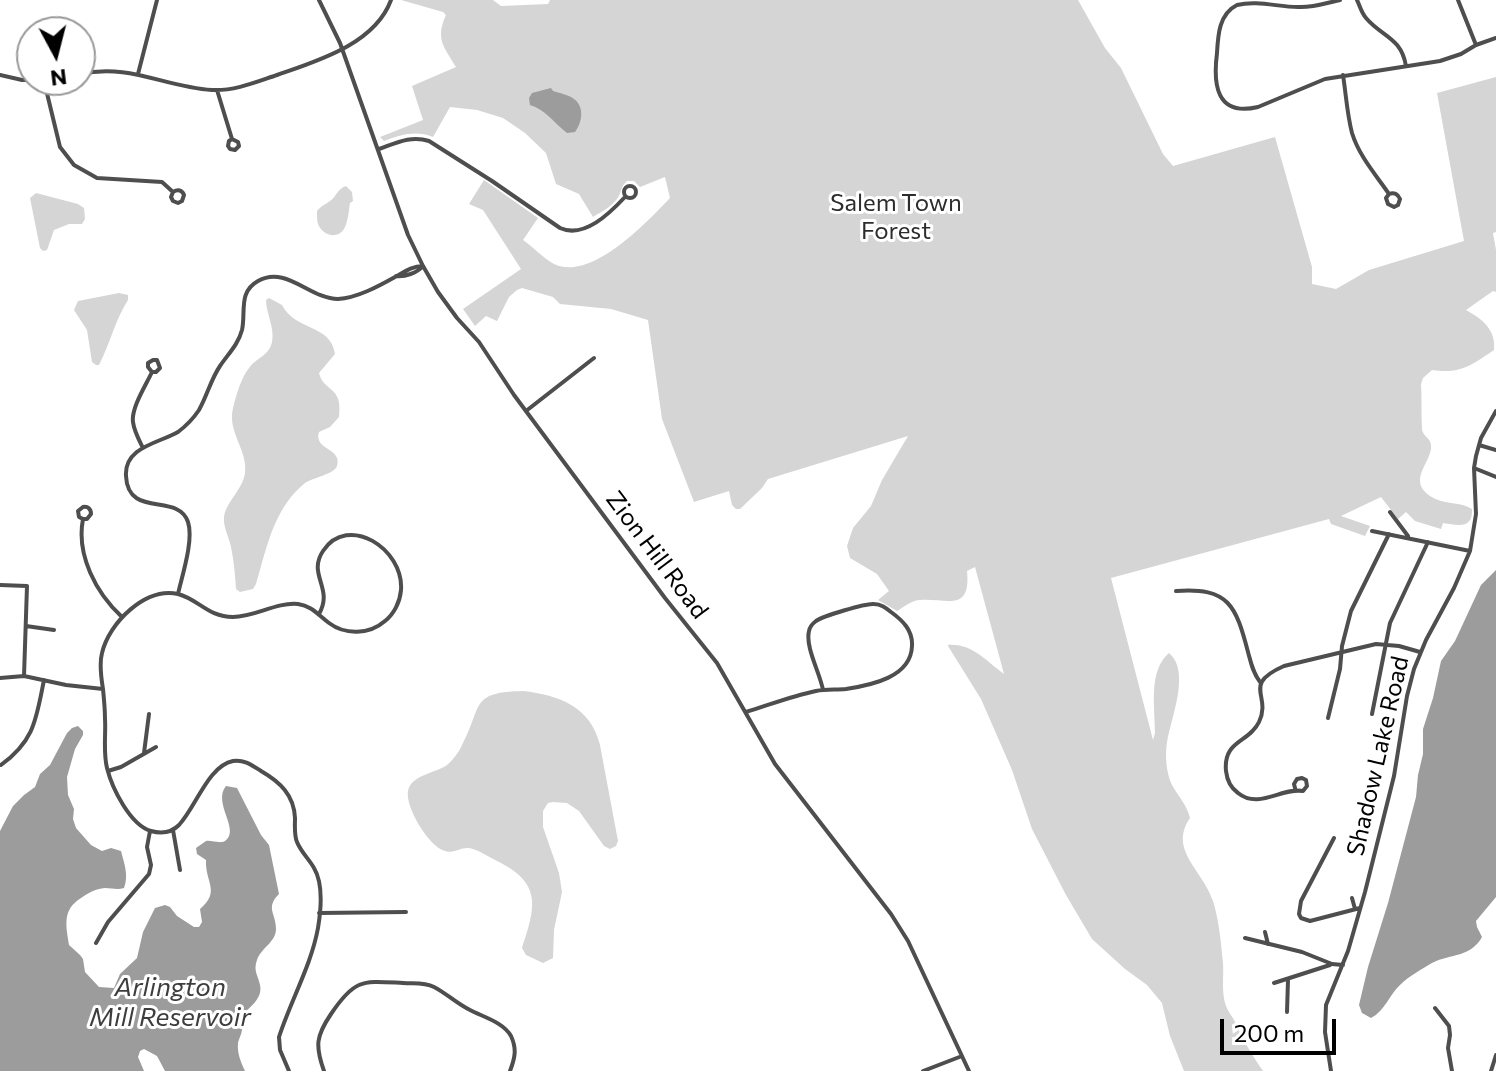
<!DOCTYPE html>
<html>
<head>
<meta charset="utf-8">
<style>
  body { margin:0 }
  #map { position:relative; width:1496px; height:1071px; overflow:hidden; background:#fff; font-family:Commissioner,sans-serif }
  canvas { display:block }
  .north { position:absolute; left:16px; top:16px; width:80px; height:80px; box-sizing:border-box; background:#fff; border:2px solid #999; border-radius:50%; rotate:173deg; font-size:22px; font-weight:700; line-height:32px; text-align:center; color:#000 }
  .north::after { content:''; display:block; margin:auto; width:28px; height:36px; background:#000; clip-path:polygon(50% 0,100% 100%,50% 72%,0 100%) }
  .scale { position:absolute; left:1220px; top:1019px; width:116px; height:36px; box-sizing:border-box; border:4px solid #000; border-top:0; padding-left:10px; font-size:24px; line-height:28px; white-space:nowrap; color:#000; -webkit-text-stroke:6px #fff; paint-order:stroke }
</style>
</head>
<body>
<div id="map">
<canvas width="1496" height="1071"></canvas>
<div class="north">N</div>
<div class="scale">200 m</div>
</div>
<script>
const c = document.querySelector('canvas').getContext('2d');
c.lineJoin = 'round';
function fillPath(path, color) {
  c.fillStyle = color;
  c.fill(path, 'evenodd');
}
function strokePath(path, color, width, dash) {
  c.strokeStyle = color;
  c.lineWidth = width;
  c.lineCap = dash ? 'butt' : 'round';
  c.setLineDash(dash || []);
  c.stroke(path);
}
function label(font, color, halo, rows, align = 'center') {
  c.font = font + ' Commissioner,sans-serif';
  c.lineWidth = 6;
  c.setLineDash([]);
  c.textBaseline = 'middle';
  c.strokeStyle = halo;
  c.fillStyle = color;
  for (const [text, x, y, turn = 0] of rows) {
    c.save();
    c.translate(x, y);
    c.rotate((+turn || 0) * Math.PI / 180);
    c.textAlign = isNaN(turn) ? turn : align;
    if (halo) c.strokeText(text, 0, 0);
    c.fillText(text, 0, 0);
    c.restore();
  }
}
const green = new Path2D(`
  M401,0H493L501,6L548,4L550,0H1078L1105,48L1121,68L1163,154L1173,166L1275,137L1312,267V284L1336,289L1369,270L1464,241L1437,93L1496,77V232L1493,233L1496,250V292L1493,291L1466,310C1482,319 1496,329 1494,350C1470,366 1461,374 1432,370L1423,378L1421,384C1422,399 1421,414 1422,429C1423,437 1430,437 1431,445C1433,461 1406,480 1430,496C1443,505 1459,501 1472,509C1473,530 1457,525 1443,523L1441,529L1415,521L1406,512L1398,519L1381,497L1341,516L1370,526L1365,536L1331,524L1329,519L1111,578L1153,740L1155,733C1155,707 1148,671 1169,653C1191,671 1171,718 1167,742C1165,755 1166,773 1172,785C1178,796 1187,805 1190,818C1168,850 1203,870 1213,901C1219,920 1221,943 1223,963C1224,977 1221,992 1226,1006C1228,1012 1233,1017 1235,1022C1243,1040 1252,1055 1263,1071H1184L1170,1036L1162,1003L1147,985L1125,969L1092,939L1066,895L1032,829L1012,770L981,699L948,646V645C972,643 986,661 1004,674L975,567L967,571C971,613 947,598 920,600C912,600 904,607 897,611L878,600L889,591L877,574L850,558L847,546L853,528L871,506L882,480L908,436L768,479L762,488L740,509H736L732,505L729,491L694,502L662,419L648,320L611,309L560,304L553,297L522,288L517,290L509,297L497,321L486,316L475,326L463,309L521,269L483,210L469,204L484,180L538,218L523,240C533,247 543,258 554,264C591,282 647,222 670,198L665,177L640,187L634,181H627C620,187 622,192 617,199C611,207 601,212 593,217L579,194L556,184L546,153L525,133L503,118L477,110L450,107L433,137C415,130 401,135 384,141L380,137L423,120L412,86L456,67C444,47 435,39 446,15L443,12Z
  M346,186L352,192L353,201L350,203C349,210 348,222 344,229C337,240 322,235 318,224C317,221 317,214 317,211C322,205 325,205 330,201C337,196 337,189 346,186Z
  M36,193L78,204L84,208L85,219L82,224H69L54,230L47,250L43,251L40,248L30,198Z
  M119,293L128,295V300C115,320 110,344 99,365H96L92,362L87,330L74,310L78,301Z
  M269,298L282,305C295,331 331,324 335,354L319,373C324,393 343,385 339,417L330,427L319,432C313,450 343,448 337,466C335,474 312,478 305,483C300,487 295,492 291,497C271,522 265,554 256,584L253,589L240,592L236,589C235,575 234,561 231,547C229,537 223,527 224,517C226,502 243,489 245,473C248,450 227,432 233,408C236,396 241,378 249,368C256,358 269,356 272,342C275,328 266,313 266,300Z
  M523,691C559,695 591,707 600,745L618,841L616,846L610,849L604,846L579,811L567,803L553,802L548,803L543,811V827L559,873L562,892L554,930L553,958L543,963L526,955L522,948C536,906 542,883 497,861C489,857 477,849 469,848C461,847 452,854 445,851C429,847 405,807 408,791C411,775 436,773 447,765C453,760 459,752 462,745C483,706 469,692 523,691Z`);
const water = new Path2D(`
  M551,88L553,91C559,93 569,95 574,99C585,107 582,123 575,132L567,133C554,123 545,109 530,105L529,98L532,93Z
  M1496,570V897L1476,921L1477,927L1482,937C1470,958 1452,953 1432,963C1422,969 1409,976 1400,985C1389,995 1385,1011 1371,1018L1362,1013L1359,1005L1368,967L1388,903L1416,797L1418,775L1423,754V729L1433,698L1441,661L1455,641L1481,585Z
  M78,726L83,731V735L75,749L67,777L68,795L74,809L73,819L76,828L91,845L102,851L111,848L121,851C124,863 129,875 124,888C117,890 112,888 105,888C95,889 88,893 81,898C62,910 66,925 69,945L80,955L83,959L85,972L99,987L114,988L120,974L137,958L143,932L155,908L165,905L170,907L177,916L194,927H199L202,922L200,909C221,891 205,883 206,860L197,854L196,848L206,841C211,840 220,844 225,841C241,830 212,803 226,786L237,788L261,835L269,845L279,894C265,908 276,913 276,929C276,942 261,948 257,960C253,971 258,975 260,985C263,998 250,1008 241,1015C240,1020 241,1024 242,1029C242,1034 239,1038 238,1043C237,1054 241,1062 245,1071H165L157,1056L144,1049L140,1051L138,1057L144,1071H0V831L13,806L24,795L35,787L40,774L50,765L67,733L72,728Z`);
const street = new Path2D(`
  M319,0L340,43L408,235L423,266L438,292L457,318L479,342L514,395L665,598L717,663L775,764L891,914L908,941L969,1071
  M1340,0C1326,3 1312,8 1298,7C1278,7 1257,0 1237,5C1219,14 1218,35 1217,53C1213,84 1216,117 1258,107L1325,79L1440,61L1461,54L1476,45L1496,38
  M1357,0C1360,6 1361,12 1366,18C1382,37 1401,37 1406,66
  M1458,0L1476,45
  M80,74C130,63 164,87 212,90C235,91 256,82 277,75C317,61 375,44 391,0
  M138,74L157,0
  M0,75L22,80H49
  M1343,75C1346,94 1347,114 1352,133C1359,156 1376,175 1389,194L1386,198L1388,204L1394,207L1398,205L1400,199C1398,194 1394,192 1389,194
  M44,81L60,147L74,165L97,178L162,182L173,192L171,197L173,201L178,203L182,201L184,195C182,190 178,189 173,192
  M217,90L232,139L229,141L228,146L230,149L235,150L239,146L238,142L232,139
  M379,149C396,143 411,135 429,141L492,181L560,228C584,239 610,213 625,197
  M624 192a6 6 0 1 1 12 0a6 6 0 1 1-12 0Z
  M396,276C405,277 417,273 423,266
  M526,411L594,358
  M1479,445L1496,450
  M143,448C139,440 134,431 133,422C131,408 146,385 152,372H156L160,368L157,360H153L148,363V367L152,372
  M1474,468L1496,477
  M1390,512L1408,536
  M83,519L79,517L78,511L83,507C88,506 91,509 91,514L87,519H83C76,555 96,593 122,617
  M1372,531L1470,551
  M0,585L27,586L24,676
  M1176,591C1229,587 1236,606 1248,652C1251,663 1253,673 1260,682
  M178,594C182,576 194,540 188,522C178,492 128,519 126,476C124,447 159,443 178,432C186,426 193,419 199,410C207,396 211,379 220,366C228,354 238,345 242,330C246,312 238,292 258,281C286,265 310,299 338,299C357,298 379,286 395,277C404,272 412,266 423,266
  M26,626L54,630
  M0,678L24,676L66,685L103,689C104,699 105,709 105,719C106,735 103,752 107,768C112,788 130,825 151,831C162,834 172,832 179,825C196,807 208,766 233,761C244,759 253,766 261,771C280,782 294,795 295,818C295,826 294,835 297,842C301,852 309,859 314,868C323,883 321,910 318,928C311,966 291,1000 279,1037L280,1050L289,1071
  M103,689C101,677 99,664 102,653C109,623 145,587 178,594C198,599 208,617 233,617C255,617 276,602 298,604C312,606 318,615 329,623C345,635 369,635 385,621C394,614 400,602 401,590C404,549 348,513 323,551C307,575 334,588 319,614
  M746,712C769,705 792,696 816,691C826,689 836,690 846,689C872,685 911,677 912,646C913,630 902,620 891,612C886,608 881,604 874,604C866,603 823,616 816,621C812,624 810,626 809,631C805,647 820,673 823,690
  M1372,714L1390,623L1428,542
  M1328,718L1340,669L1342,646L1351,611L1389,534
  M144,753L149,714
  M1,765C35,740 36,719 44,680
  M108,771L121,767L156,747
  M1295,788L1294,784L1297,779L1302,778L1306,780L1307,786L1303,791C1282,787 1259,810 1238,793C1231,788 1227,780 1226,771C1223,740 1249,743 1259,722C1272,695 1241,685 1284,666L1376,644L1399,646L1420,652
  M173,830L180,870
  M1334,838L1301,901L1299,914L1301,918L1310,921L1360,908
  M1352,898L1355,909
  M319,913L406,912
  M1265,932L1268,944
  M1245,938L1302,952L1332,964L1343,965
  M96,943L108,922L149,874L151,865L147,847L150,831
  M1274,983L1330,965
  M1435,1008L1449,1026L1450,1035L1448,1048L1452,1071
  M1287,1012L1288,980
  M324,1071C315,1046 316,1036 331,1014C355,978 363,981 403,983C413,984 424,982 434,987C446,993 457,1004 470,1010C483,1017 503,1022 511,1036C517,1049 515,1058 510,1071
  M923,1071L962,1056
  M1331,1071L1325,1032L1326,1005L1348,951L1365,892L1394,776L1407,696L1414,669L1426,640L1454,588L1470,551L1476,514L1474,468L1476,456L1481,438L1496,411
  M1491,1071L1496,1055`);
const parkNames = [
  ["Salem Town",896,203],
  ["Forest",896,231]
];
const streetNames = [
  ["Zion Hill Road",657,555,53],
  ["Shadow Lake Road",1378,756,-77]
];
const waterNames = [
  ["Arlington",170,987],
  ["Mill Reservoir",170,1017]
];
fillPath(green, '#d5d5d5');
fillPath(water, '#9c9c9c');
strokePath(street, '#4e4e4e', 4);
label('24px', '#2c2c2c', '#fff', parkNames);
label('24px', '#000', '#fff', streetNames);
label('italic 26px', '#3d3d3d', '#fff', waterNames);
</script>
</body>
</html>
